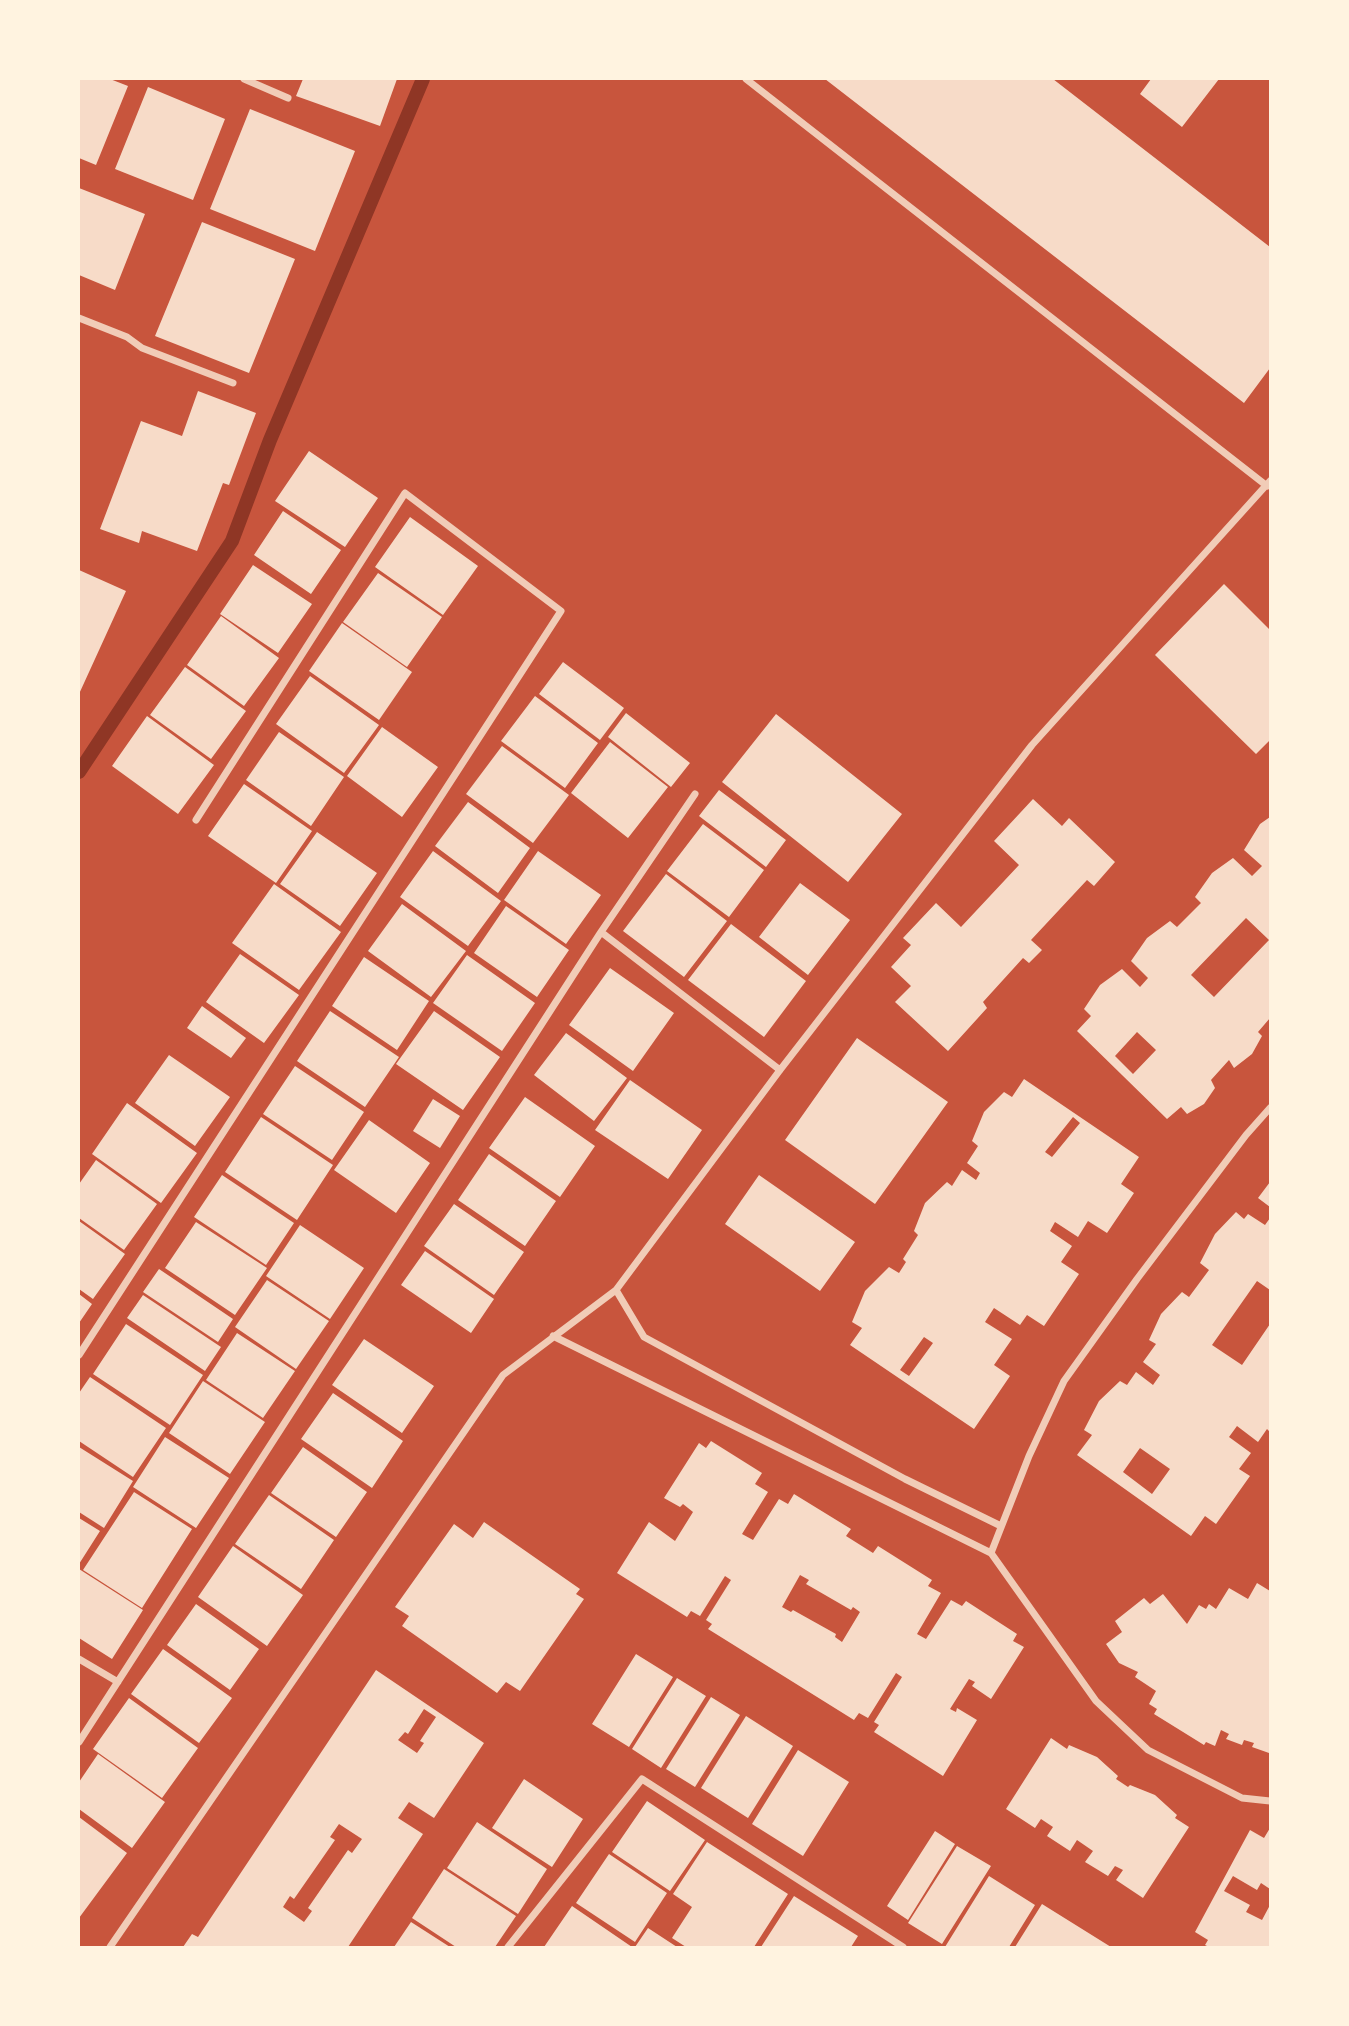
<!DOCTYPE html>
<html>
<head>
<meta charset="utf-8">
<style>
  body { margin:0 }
  #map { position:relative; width:1349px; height:2026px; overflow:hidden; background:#c8553d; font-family:"Varela Round",sans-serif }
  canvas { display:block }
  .frame { position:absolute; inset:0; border:80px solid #fff3e0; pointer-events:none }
</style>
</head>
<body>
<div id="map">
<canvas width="1349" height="2026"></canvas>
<div class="frame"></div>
</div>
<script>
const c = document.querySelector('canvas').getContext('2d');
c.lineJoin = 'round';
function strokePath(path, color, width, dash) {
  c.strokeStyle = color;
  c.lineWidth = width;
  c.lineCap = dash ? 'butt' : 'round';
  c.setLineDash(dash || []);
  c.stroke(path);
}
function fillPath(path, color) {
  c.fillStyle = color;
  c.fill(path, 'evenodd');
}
const stream = new Path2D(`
  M79,772L232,541L270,440L423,79`);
const building = new Path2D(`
  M79,79H110L128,86L96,165L79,158Z
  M303,79H397L380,126L296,96Z
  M825,79H1053L1270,247V368L1244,403Z
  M1151,79H1219L1182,127L1140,94Z
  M148,87L225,119L193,200L115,169Z
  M250,109L355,151L315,251L210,209Z
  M79,188L145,214L115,290L79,275Z
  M202,222L295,259L249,373L155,336Z
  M198,391L256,413L229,485L223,483L197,551L142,531L139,543L100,529L141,421L182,436Z
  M309,451L378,498L345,547L275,501Z
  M283,511L341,550L311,594L254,555Z
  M410,517L478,566L443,615L375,567Z
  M253,565L312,604L278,653L220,614Z
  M79,570L126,591L79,694Z
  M378,573L442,617L407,667L343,622Z
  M1224,584L1270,630V740L1256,754L1155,655Z
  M221,616L279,658L244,706L187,665Z
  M342,623L412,672L379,720L309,671Z
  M563,662L624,708L600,740L539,694Z
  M185,667L246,711L211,759L150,715Z
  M310,676L379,725L344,773L276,724Z
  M535,696L598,743L565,788L501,741Z
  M626,713L690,763L671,787L608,737Z
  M776,714L902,814L848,882L722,782Z
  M147,716L214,765L178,814L112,766Z
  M382,727L438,767L402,817L347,776Z
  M279,732L344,777L311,826L246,780Z
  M610,742L668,787L628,838L571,793Z
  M502,746L569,795L533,843L466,794Z
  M244,784L312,831L276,883L208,836Z
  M719,790L786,840L766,867L699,816Z
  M1033,799L1062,826L1069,818L1115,862L1094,886L1087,880L1031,940L1042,950L1029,963L1023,958L983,1002L987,1008L948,1051L895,1002L911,986L891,967L911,945L903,938L936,903L961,927L1019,865L994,841Z
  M468,802L530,848L498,893L435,846Z
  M1270,817V1018L1258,1032L1262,1036L1252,1054L1234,1068L1229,1060L1211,1080L1215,1088L1204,1104L1187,1114L1181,1107L1167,1119L1077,1031L1091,1016L1084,1009L1100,985L1122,969L1140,987L1148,978L1131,961L1147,938L1170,921L1177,927L1201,903L1195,897L1212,873L1233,858L1252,876L1262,866L1244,850L1260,824ZM1246,918L1269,940L1214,997L1191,975ZM1137,1032L1156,1050L1133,1074L1115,1056Z
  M703,824L764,870L729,917L667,871Z
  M317,832L377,873L340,926L280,884Z
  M433,851L501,901L468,946L400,897Z
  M538,851L601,895L566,944L504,900Z
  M666,874L727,921L684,977L623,931Z
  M800,883L850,920L808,975L759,937Z
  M274,884L341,932L299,990L232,943Z
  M402,904L466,951L431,997L368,951Z
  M506,906L569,950L537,997L474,953Z
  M731,924L806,981L764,1037L688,980Z
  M240,954L299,995L264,1043L206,1002Z
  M467,955L535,1003L502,1051L433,1003Z
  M364,957L429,1001L397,1050L332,1006Z
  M610,968L674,1013L633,1071L569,1025Z
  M202,1006L246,1038L231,1058L187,1028Z
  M330,1011L399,1057L365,1107L297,1061Z
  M434,1011L500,1057L463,1110L396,1064Z
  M566,1033L627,1078L594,1121L534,1075Z
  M857,1038L948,1102L875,1204L785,1140Z
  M169,1055L230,1097L195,1146L135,1103Z
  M295,1066L364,1112L332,1160L263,1114Z
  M1024,1079L1139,1157L1121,1184L1134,1193L1107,1233L1088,1221L1078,1237L1055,1222L1050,1231L1072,1246L1061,1262L1079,1274L1044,1326L1027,1315L1020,1325L994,1308L985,1322L1012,1339L994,1365L1010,1376L974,1429L850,1345L862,1328L852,1322L865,1291L889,1267L899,1273L906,1262L903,1259L918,1235L914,1231L925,1203L947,1182L952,1186L962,1170L976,1180L980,1173L967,1163L978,1146L972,1141L984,1112L1004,1092L1012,1097ZM1073,1117L1080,1123L1052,1157L1045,1152ZM924,1337L933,1343L909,1376L900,1370Z
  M630,1080L702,1130L668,1179L595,1130Z
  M525,1097L595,1146L560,1197L489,1148Z
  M433,1099L460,1116L440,1148L413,1131Z
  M127,1103L197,1153L161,1203L92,1154Z
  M261,1117L333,1165L297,1220L225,1172Z
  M369,1120L430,1163L396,1213L334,1170Z
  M489,1154L556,1201L525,1246L458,1200Z
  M96,1160L157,1204L124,1250L79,1218V1184Z
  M222,1175L294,1223L266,1265L194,1217Z
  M759,1175L855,1242L820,1291L725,1224Z
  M1270,1182V1207L1258,1198Z
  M454,1204L524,1252L494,1295L424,1246Z
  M1236,1212L1244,1219L1248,1214L1265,1225L1270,1218V1290L1257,1281L1212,1345L1242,1365L1270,1324V1432L1267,1429L1258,1442L1237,1426L1229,1437L1251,1453L1239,1469L1250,1476L1216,1524L1205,1516L1191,1536L1077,1455L1092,1435L1084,1430L1099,1401L1120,1381L1127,1385L1136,1372L1153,1385L1160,1375L1143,1362L1156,1344L1149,1340L1161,1314L1182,1292L1189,1297L1209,1270L1200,1263L1215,1234ZM1140,1448L1170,1469L1152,1494L1123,1472Z
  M79,1221L125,1254L93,1299L79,1289Z
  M196,1222L267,1268L235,1315L165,1268Z
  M300,1225L364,1268L330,1319L266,1276Z
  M425,1251L494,1299L471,1333L401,1285Z
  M159,1269L233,1319L218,1342L143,1292Z
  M267,1280L329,1321L296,1369L235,1327Z
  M79,1294L92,1304L79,1323Z
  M143,1295L221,1347L205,1371L127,1318Z
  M126,1324L203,1375L170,1425L93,1374Z
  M237,1333L295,1371L263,1418L206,1380Z
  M364,1339L434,1386L402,1433L332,1385Z
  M90,1377L166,1428L133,1477L79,1441V1393Z
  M203,1381L265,1422L230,1474L169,1433Z
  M333,1393L403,1441L372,1488L301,1439Z
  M165,1437L229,1478L196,1528L133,1487Z
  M711,1441L762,1473L755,1484L768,1492L742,1534L753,1540L779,1499L788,1504L794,1494L851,1529L846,1536L873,1553L878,1546L932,1580L928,1586L941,1593L917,1634L926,1639L951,1600L962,1606L966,1601L1017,1634L1013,1641L1024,1647L991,1699L972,1686L975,1682L969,1679L950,1709L956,1712L957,1708L977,1720L943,1776L874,1732L879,1725L874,1722L902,1677L896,1673L868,1718L859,1713L854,1720L708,1629L712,1624L706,1620L731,1580L725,1576L700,1616L691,1611L687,1617L617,1573L649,1522L675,1541L693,1512L683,1504L680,1507L664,1498L699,1443L706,1448ZM800,1575L809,1580L806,1584L851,1610L853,1607L860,1612L842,1642L835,1637L836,1634L793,1610L791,1612L782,1607Z
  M79,1447L133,1481L104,1528L79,1512Z
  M303,1447L367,1492L336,1537L271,1493Z
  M134,1492L192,1529L142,1608L83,1570Z
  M269,1495L334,1540L301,1589L235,1544Z
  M79,1518L100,1531L79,1564Z
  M484,1522L580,1589L576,1594L584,1599L520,1691L506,1682L497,1693L402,1626L409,1616L395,1607L454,1524L473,1538Z
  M233,1546L303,1595L267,1646L198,1597Z
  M79,1569L143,1610L112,1659L79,1638Z
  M1257,1583L1270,1591L1269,1753L1252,1747L1254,1743L1244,1740L1242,1745L1226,1739L1229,1734L1221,1730L1215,1746L1206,1742L1204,1745L1154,1714L1157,1709L1149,1704L1156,1691L1135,1677L1138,1672L1119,1663L1106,1644L1122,1632L1115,1621L1144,1598L1150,1604L1163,1594L1187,1624L1199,1605L1206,1609L1209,1604L1216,1609L1229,1588L1248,1599Z
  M196,1604L259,1649L230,1690L167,1645Z
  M163,1649L232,1698L199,1743L131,1694Z
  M636,1654L673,1677L629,1747L592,1724Z
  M376,1670L484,1743L434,1818L409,1802L398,1818L423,1834L348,1947H183L192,1934L198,1937ZM424,1709L436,1717L420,1741L424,1743L417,1753L398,1740L405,1732L408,1734ZM339,1824L362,1839L352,1853L348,1850L308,1908L312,1911L304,1922L283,1907L290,1896L294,1899L335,1840L330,1837Z
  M677,1678L706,1696L661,1768L632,1749Z
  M711,1697L740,1715L695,1787L666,1769Z
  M129,1698L198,1748L162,1798L93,1749Z
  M746,1716L793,1746L748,1818L701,1788Z
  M1051,1738L1067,1749L1069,1745L1097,1757L1118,1776L1116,1779L1128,1787L1130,1785L1155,1795L1177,1815L1175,1818L1189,1827L1143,1898L1116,1880L1123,1870L1115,1866L1108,1876L1085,1862L1093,1851L1077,1840L1070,1851L1047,1836L1053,1827L1041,1819L1035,1828L1006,1809Z
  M798,1750L849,1782L803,1856L752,1824Z
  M98,1754L165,1802L132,1848L79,1809V1782Z
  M524,1779L583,1819L552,1867L492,1828Z
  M647,1801L705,1840L670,1891L612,1852Z
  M79,1817L127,1853L79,1918Z
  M477,1822L547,1869L518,1914L447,1868Z
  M1270,1828V1889L1261,1883L1257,1890L1233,1876L1224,1891L1250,1905L1246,1912L1262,1920L1270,1905V1947H1209L1205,1945L1208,1940L1195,1932L1250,1830L1264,1838Z
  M935,1831L955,1844L908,1920L887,1906Z
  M707,1842L788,1894L754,1947H686L672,1938L692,1907L673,1894Z
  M957,1846L991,1866L942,1944L908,1923Z
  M609,1854L667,1893L635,1942L576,1903Z
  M444,1869L516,1916L495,1947H456L412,1918Z
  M989,1876L1035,1905L1009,1947H945Z
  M794,1896L858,1936L851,1947H761Z
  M1042,1904L1111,1947H1015Z
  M572,1906L632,1947H544Z
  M411,1922L450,1947H394Z
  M648,1928L677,1947H635Z`);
const minor = new Path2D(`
  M244,79L288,98
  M746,79L1267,486
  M79,318L127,337L142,348L233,383
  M601,932L780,1070
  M616,1290L644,1337L905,1479L1001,1526
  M553,1336L991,1553L1096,1701L1148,1750L1242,1798L1270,1801
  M79,1355L561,611L405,493L196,820
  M991,1553L1029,1456L1064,1381L1137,1279L1246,1135L1270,1108
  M79,1659L118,1682
  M79,1742L601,932L695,794
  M110,1947L503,1375L616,1290L780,1070L1032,745L1270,481
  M508,1947L642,1779L903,1947`);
strokePath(stream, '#8f3625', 14);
fillPath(building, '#f7dbc8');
strokePath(minor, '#f1ccb7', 7);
</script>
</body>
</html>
